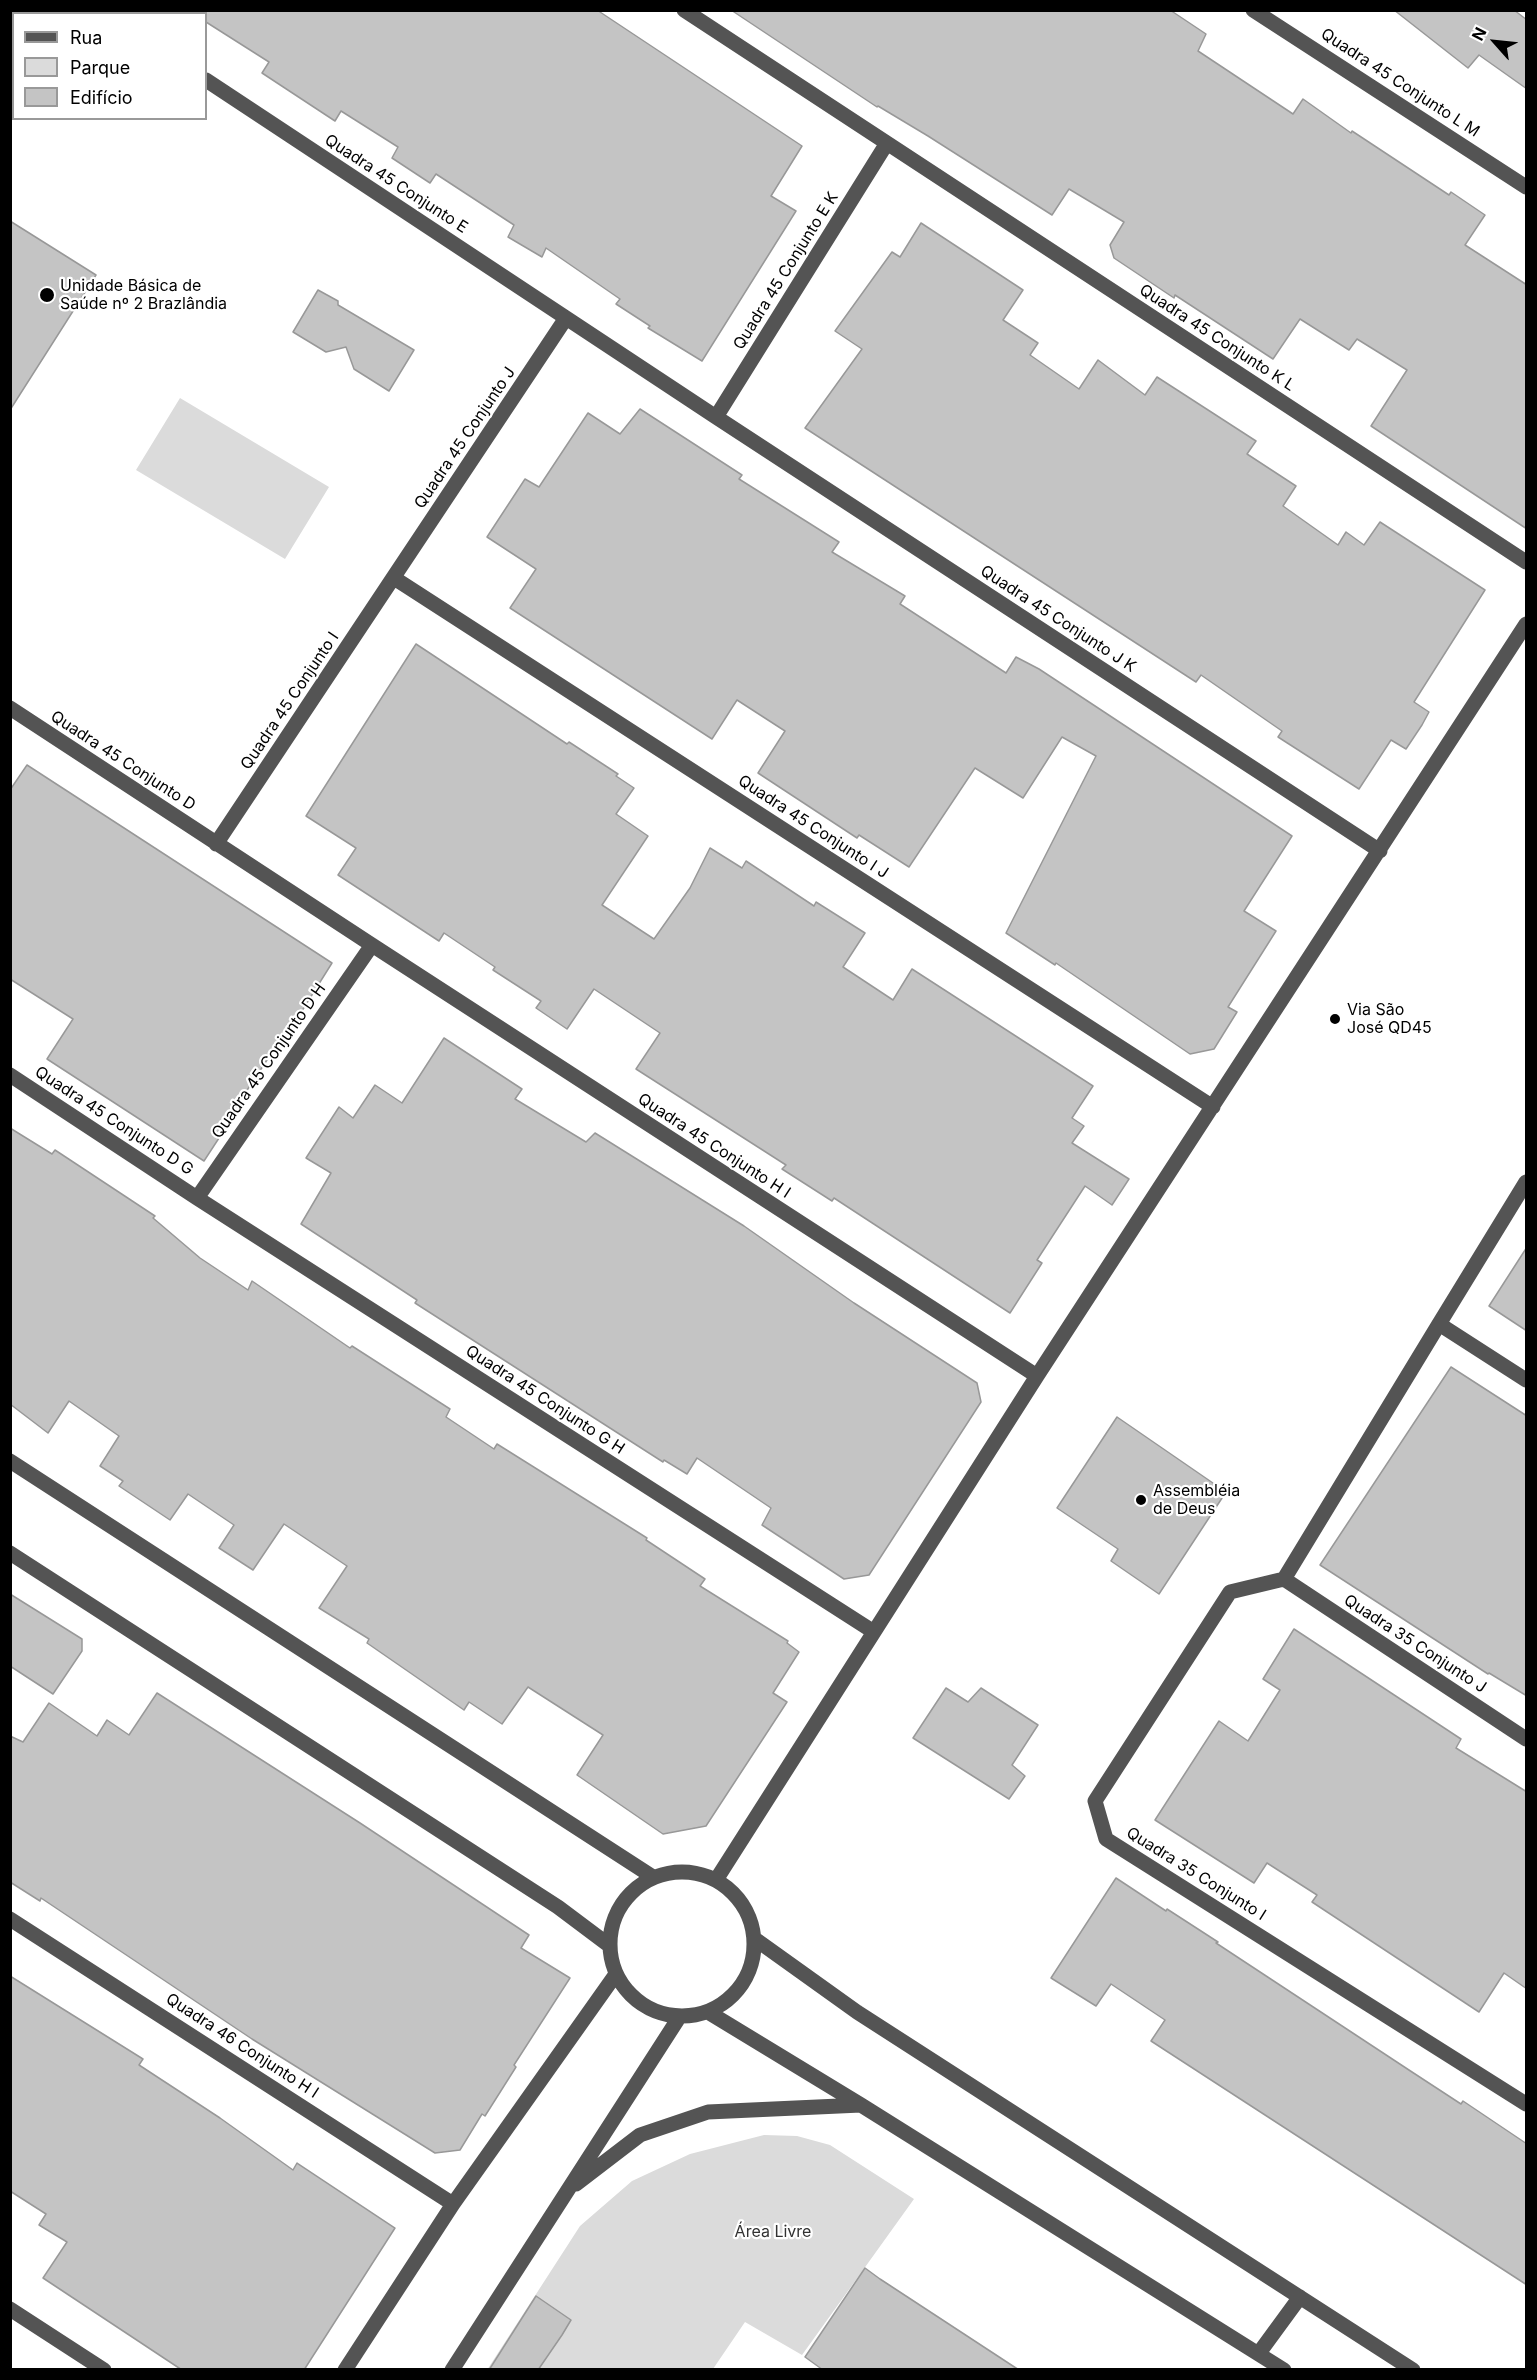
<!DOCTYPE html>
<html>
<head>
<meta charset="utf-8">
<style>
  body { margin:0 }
  #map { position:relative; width:1537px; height:2380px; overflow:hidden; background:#fff; font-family:Inter,sans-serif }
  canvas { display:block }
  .frame { position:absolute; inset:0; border:12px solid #000; pointer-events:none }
  .legend { position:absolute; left:12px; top:12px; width:195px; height:108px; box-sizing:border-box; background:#fff; border:2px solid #999; margin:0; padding:8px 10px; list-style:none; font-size:18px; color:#000 }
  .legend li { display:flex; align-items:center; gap:12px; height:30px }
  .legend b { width:30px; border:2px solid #999 }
  .north { position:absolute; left:1465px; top:12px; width:60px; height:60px; -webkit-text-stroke:4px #fff; paint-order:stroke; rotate:297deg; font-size:16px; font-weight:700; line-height:24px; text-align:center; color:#000 }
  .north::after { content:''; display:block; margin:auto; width:21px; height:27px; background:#000; clip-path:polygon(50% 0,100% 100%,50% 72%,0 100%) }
</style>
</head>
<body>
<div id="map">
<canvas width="1537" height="2380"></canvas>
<div class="frame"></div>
<ul class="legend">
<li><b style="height:8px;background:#545454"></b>Rua</li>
<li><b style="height:16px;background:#dbdbdb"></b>Parque</li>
<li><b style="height:16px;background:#c4c4c4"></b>Edifício</li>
</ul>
<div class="north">N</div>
</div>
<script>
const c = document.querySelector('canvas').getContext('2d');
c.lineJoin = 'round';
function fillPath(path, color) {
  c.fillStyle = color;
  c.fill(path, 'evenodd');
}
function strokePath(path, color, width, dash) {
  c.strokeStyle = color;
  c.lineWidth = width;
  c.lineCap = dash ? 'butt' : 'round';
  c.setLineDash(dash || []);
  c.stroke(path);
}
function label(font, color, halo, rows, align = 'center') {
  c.font = font + ' Inter,sans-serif';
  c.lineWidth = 4.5;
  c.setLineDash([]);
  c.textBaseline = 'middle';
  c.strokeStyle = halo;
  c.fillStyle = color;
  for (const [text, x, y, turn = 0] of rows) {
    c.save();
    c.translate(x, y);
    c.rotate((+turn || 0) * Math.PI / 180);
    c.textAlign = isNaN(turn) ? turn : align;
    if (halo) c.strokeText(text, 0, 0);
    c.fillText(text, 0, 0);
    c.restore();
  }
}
const green = new Path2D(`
  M180,398L329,487L285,559L136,470Z
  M764,2135L797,2136L830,2145L914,2199L802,2355L745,2322L713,2369L487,2370L580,2226L632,2181L690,2154Z`);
const building = new Path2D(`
  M187,10H597L802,146L771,196L796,211L702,361L648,328L650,326L616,304L620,299L546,248L542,257L508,237L514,225L436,174L430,183L392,158L398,147L341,111L335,121L262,73L269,62L206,22V14H192Z
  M731,10H1170L1206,34L1198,51L1293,114L1303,99L1351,133L1352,131L1449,195L1451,192L1485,215L1465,245L1527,285V529L1371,426L1407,370L1357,339L1349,350L1300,319L1273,359L1175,295L1174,298L1114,258L1110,245L1124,222L1069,189L1052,215L928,136L878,106L877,107Z
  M1394,10H1514L1527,20V89L1479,55L1468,68Z
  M10,221L96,275L10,410Z
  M921,223L1023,290L1003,320L1038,343L1030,355L1079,389L1098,360L1145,395L1157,377L1256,441L1247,454L1296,486L1283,506L1338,545L1346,532L1364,545L1380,522L1485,590L1414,702L1429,712L1422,725L1406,749L1391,740L1359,789L1278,737L1282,731L1201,675L1196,682L805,428L862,349L835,331L892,252L900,257Z
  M318,290L338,301V305L414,350L389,391L354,369L346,347L326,352L293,332Z
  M640,409L742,475L739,479L839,542L832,552L905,596L900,604L1006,673L1016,657L1039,669L1292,836L1244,911L1276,931L1228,1007L1237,1012L1214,1049L1190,1054L1056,963L1055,965L1006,933L1096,756L1062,737L1023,798L975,768L909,867L859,835L857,838L758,773L785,731L737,700L712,739L510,608L536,569L487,537L525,479L539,487L588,413L620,434Z
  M416,644L567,744L569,742L618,774L616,776L634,788L616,814L648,836L602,905L654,939L690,888L710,848L742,868L746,861L814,906L816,902L865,933L843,967L893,1000L912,969L1093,1086L1072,1118L1084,1126L1072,1143L1129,1179L1112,1205L1085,1186L1037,1260L1042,1263L1010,1313L834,1198L832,1201L782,1169L786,1165L636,1069L660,1033L594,989L567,1029L536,1008L541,1001L493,970L495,967L444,933L439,941L338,875L356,848L306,816Z
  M27,765L332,963L300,1014L298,1013L234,1110L236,1112L204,1161L47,1059L73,1019L10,979V790Z
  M444,1038L522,1089L515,1099L586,1142L595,1133L744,1226L854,1303L977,1383L981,1402L869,1575L844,1579L762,1525L771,1508L697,1458L687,1474L664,1460L663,1462L415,1303L417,1300L301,1224L331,1173L306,1158L339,1107L353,1118L375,1085L402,1103Z
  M10,1128L52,1154L55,1150L155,1216L153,1218L200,1258L248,1290L252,1281L350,1348L352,1346L450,1409L446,1417L494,1449L497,1444L647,1538L646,1540L705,1579L700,1586L788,1641L787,1643L799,1652L773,1693L787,1702L706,1826L663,1834L577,1775L603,1735L528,1687L502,1724L469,1702L464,1710L367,1643L369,1639L319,1608L347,1566L284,1524L253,1570L219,1548L234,1525L188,1494L170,1520L119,1486L123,1481L100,1466L119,1436L69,1401L48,1433L10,1404Z
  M1527,1247V1331L1489,1306Z
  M1451,1367L1527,1416V1696L1489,1673L1488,1674L1320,1565Z
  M1117,1417L1226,1492L1159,1594L1111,1561L1118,1549L1057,1508Z
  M10,1594L82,1639V1651L53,1694L10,1666Z
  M1294,1629L1461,1739L1456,1748L1527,1792V1989L1504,1973L1479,2012L1312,1902L1317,1895L1267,1863L1254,1883L1155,1820L1219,1721L1248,1741L1280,1690L1263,1679Z
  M946,1688L968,1702L981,1688L1038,1725L1012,1765L1025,1776L1009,1799L913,1738Z
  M157,1693L360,1823L529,1935L521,1948L570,1978L514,2065L516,2067L485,2116L482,2114L460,2150L435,2153L252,2039L41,1898L40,1901L10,1882V1736L23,1742L49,1703L97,1736L107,1720L129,1735Z
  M1116,1878L1166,1911L1167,1909L1218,1942L1216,1943L1412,2072L1461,2104L1463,2101L1527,2144V2285L1151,2041L1165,2020L1111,1984L1096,2006L1051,1978Z
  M10,1976L143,2059L139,2065L220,2118L293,2170L297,2163L395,2228L304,2370H182L43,2278L67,2242L39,2225L46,2214L10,2191Z
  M865,2268L880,2279L1019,2370H823L805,2357Z
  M536,2296L571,2320L562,2335L538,2370H489Z`);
const minor = new Path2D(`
  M100,10L104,14
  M684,10L1526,562
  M1253,10L1526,187
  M206,80L716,417L1380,851
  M716,417L887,143
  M394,578L1213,1107
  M10,708L372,945L1037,1376
  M216,844L566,318
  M10,1075L197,1198L874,1632
  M1526,1182L1439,1324L1526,1380
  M197,1198L372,945
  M10,1461L653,1877
  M10,1553L558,1907L610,1946
  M1284,1579L1230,1592L1095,1801L1106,1839L1526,2104
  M1284,1579L1439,1324
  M1284,1579L1526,1739
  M610 1944a72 72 0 1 1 144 0a72 72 0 1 1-144 0Z
  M716,1880L1037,1376L1526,624
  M10,1919L453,2204
  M755,1939L857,2012L1413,2370
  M708,2012L861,2105L1284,2370
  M576,2184L640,2135L708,2112L861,2105
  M10,2309L104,2370
  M1259,2353L1300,2297
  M345,2370L453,2204L616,1974
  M452,2370L680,2016`);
const markers = [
  [47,295,8,"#000"],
  [1335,1019,6,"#000"],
  [1141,1500,6,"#000"]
];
const streetNames = [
  ["Quadra 45 Conjunto L M",1400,83,33],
  ["Quadra 45 Conjunto E",396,184,33],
  ["Quadra 45 Conjunto E K",786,271,-58],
  ["Quadra 45 Conjunto K L",1217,338,33],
  ["Quadra 45 Conjunto J",465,438,-56],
  ["Quadra 45 Conjunto J K",1058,619,33],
  ["Quadra 45 Conjunto I",290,701,-56],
  ["Quadra 45 Conjunto D",123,761,33],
  ["Quadra 45 Conjunto I J",813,827,33],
  ["Quadra 45 Conjunto D H",269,1061,-55],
  ["Quadra 45 Conjunto D G",114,1121,33],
  ["Quadra 45 Conjunto H I",714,1146,33],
  ["Quadra 45 Conjunto G H",545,1400,33],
  ["Quadra 35 Conjunto J",1415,1644,33],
  ["Quadra 35 Conjunto I",1196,1874,32],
  ["Quadra 46 Conjunto H I",242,2046,33]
];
const poiNames = [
  ["Unidade Básica de",60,286],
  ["Saúde nº 2 Brazlândia",60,304],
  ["Via São",1347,1010],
  ["José QD45",1347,1028],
  ["Assembléia",1153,1491],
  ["de Deus",1153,1509]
];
const parkNames = [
  ["Área Livre",773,2232]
];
fillPath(green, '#dbdbdb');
fillPath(building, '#c4c4c4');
strokePath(building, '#989898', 1.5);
strokePath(minor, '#545454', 15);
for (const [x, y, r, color] of markers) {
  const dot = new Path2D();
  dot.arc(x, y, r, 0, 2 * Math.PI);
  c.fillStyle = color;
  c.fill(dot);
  strokePath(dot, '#fff', 2);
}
label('16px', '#000', '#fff', streetNames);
label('16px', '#000', '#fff', poiNames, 'left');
label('16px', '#323232', '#fff', parkNames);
</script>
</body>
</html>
